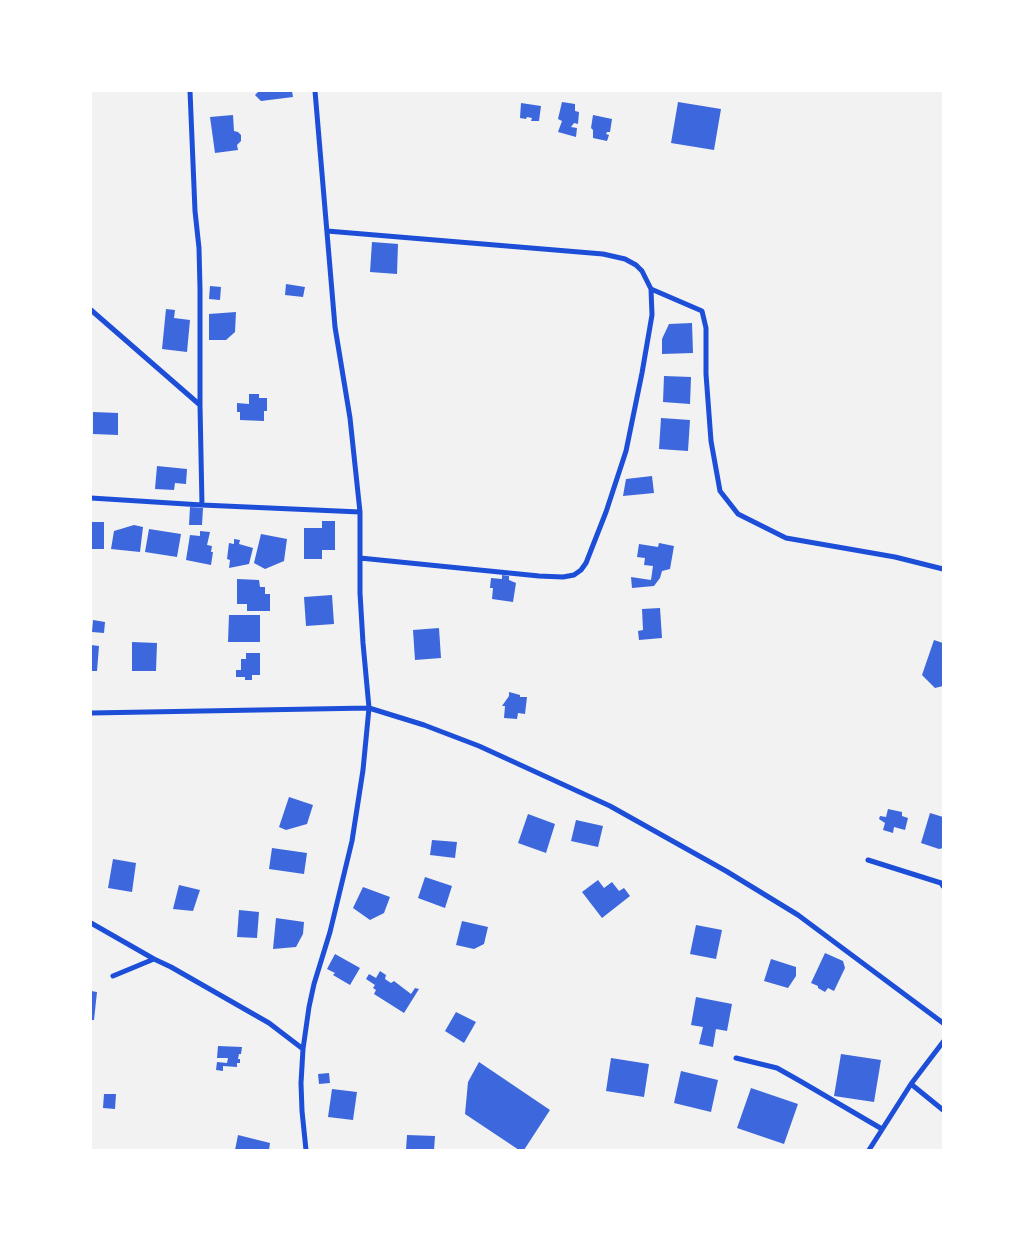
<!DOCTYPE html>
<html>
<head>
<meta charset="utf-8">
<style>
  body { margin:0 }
  #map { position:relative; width:1034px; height:1241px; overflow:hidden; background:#f2f2f2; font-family:Quicksand,sans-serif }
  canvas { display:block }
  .frame { position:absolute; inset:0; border:92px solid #fff; pointer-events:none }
</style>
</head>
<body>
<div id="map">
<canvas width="1034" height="1241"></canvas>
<div class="frame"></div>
</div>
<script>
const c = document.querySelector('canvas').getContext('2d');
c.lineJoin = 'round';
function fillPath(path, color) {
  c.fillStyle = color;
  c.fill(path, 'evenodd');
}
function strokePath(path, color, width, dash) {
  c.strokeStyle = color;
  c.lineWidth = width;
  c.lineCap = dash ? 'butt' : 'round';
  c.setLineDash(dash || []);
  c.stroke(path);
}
const building = new Path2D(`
  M259,91H292L293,97L261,101L255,95Z
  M562,102L575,104V111L579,112L578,124L574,123L571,127L577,128L576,137L558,132L562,121L558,119Z
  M678,102L721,109L714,150L671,143Z
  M521,103L541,106L539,121H531L532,118L527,117L526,119L520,118Z
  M233,115L234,131L238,132L241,135V141L237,145L238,150L215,153L210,117Z
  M593,115L612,119L610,132H607L606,134L609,135L607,141L593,138V130L591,128Z
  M372,242L398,244L397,274L370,272Z
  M286,284L305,287L303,297L285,295Z
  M210,286L221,287L220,300L209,299Z
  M166,309L175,310L174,318L190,320L187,352L162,349Z
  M236,312L235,332L226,340H209V314Z
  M692,323L693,353L662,354V339L669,324Z
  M664,376L691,377L690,404L663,402Z
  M249,394H259V398H267V411H264V421L240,420V412H237V403L249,404Z
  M93,412L118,413V435L93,434Z
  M661,418L690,420L688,451L659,449Z
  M157,466L187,469L186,484L175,483L174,490L155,489Z
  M652,476L654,493L623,496L626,479Z
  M190,507L203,508L202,525H189Z
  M322,521H335V550H322V559H304V528H322Z
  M91,522H104V549H91Z
  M134,525L143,527L140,552L111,549L114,531Z
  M149,529L181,534L177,557L145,552Z
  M200,531L210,532L207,545L212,546L211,552H213L211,565L186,560L190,535L200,536Z
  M261,534L287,539L284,561L265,569L254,563Z
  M234,539L240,540L239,544L253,548L249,564L229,568L230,560L227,559L229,543L234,544Z
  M659,543L674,546L670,569L662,571L660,578L654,586L632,588L631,577L651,580L653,566L644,565L645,558L637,557L639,544L658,547Z
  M502,575L509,576V580L516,583L513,602L492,599L493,588H490L491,578L502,579Z
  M237,579L259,580L260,587H265V594H270V611H247V604H237Z
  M332,595L334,624L306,626L304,597Z
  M660,608L662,638L639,640L638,631L643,630L642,609Z
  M229,615H260V642H228Z
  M93,620L105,622L104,633L92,632Z
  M439,628L441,658L415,660L413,630Z
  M934,640L943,643V686L935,688L922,675Z
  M132,642L157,643L156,671H132Z
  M91,645L99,646L97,671H91Z
  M246,653H260V675H252V680H245V677H236V670H241V659H246Z
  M509,692L520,695V697H527L525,714L518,713L517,719L504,718L505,706H502L509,696Z
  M289,797L313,805L307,824L286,830L279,827Z
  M888,809L902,812V816L908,818L905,830L894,827L893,833L883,830L885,823L879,819L880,816L886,817Z
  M930,813L943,817V848L939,849L921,843Z
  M528,814L555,824L546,853L518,843Z
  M576,820L603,826L598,847L571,841Z
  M432,840L457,842L455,858L430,855Z
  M272,848L307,853L304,874L269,869Z
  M113,859L136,863L132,892L108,888Z
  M425,877L452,886L445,908L418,898Z
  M598,880L604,888L612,882L619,891L624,888L630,896L602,918L582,892Z
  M179,885L200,890L193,911L173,909Z
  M363,887L390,897L384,913L370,920L353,908Z
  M239,910L259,912L257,938L237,937Z
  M276,918L304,922L303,934L296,947L273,949Z
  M462,921L488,927L484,944L474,949L456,945Z
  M696,925L722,930L716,959L690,954Z
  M825,953L843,961L845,968L834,991L828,988L825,992L818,988V986L811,983Z
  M335,954L360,968L350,985L333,975L335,973L327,969Z
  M771,959L796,967V976L788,988L764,981Z
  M380,971L386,975L385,979L391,983L394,981L411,994L415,988L419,989L404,1013L374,994L376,990L373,988L375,985L366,979L369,974L376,978Z
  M91,991L97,992L94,1020H91Z
  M696,997L732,1004L727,1031L716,1029L713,1047L699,1044L703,1027L691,1025Z
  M456,1012L476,1022L464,1043L445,1031Z
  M218,1046L242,1047L241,1054H239L238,1059H240V1063H237V1067L223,1066V1071L216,1070L217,1062L227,1063L228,1058H217Z
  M841,1054L881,1060L874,1102L834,1096Z
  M611,1058L649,1064L644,1097L606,1091Z
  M479,1062L550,1110L524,1150H519L465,1114L468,1082Z
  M681,1071L718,1080L711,1112L674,1103Z
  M329,1073L330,1083L319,1084L318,1074Z
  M751,1088L798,1104L784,1144L737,1128Z
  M332,1089L357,1092L353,1120L328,1117Z
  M104,1094H116L115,1109L103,1108Z
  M238,1135L270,1143L269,1150H235Z
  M407,1135L435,1136L434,1150H406Z`);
const minor = new Path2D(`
  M190,91L195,211L199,248L200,289V405L202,505
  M327,231L603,254L625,259L636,265L642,271L651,289L652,315L642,373L626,451L606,512L586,563L581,570L574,575L563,577L539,576L360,558
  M651,289L702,311L706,328V374L711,441L720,491L738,514L786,538L895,557L943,569
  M91,310L200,405
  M91,498L202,505L360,512
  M91,713L369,708L424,725L479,746L610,806L726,871L798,915L943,1023
  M868,860L941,883L943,886
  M91,923L154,959
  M113,976L154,959L171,967L269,1023L303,1049
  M736,1058L777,1068L800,1081L882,1129
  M911,1084L943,1110
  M306,1150L302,1111L301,1083L303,1049L309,1007L314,984L330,932L352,841L363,770L369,708L363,643L360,593V512L350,418L335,327L315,91
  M869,1150L911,1084L943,1042`);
fillPath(building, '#3d67dc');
strokePath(minor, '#1d4ed8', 5);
</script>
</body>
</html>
